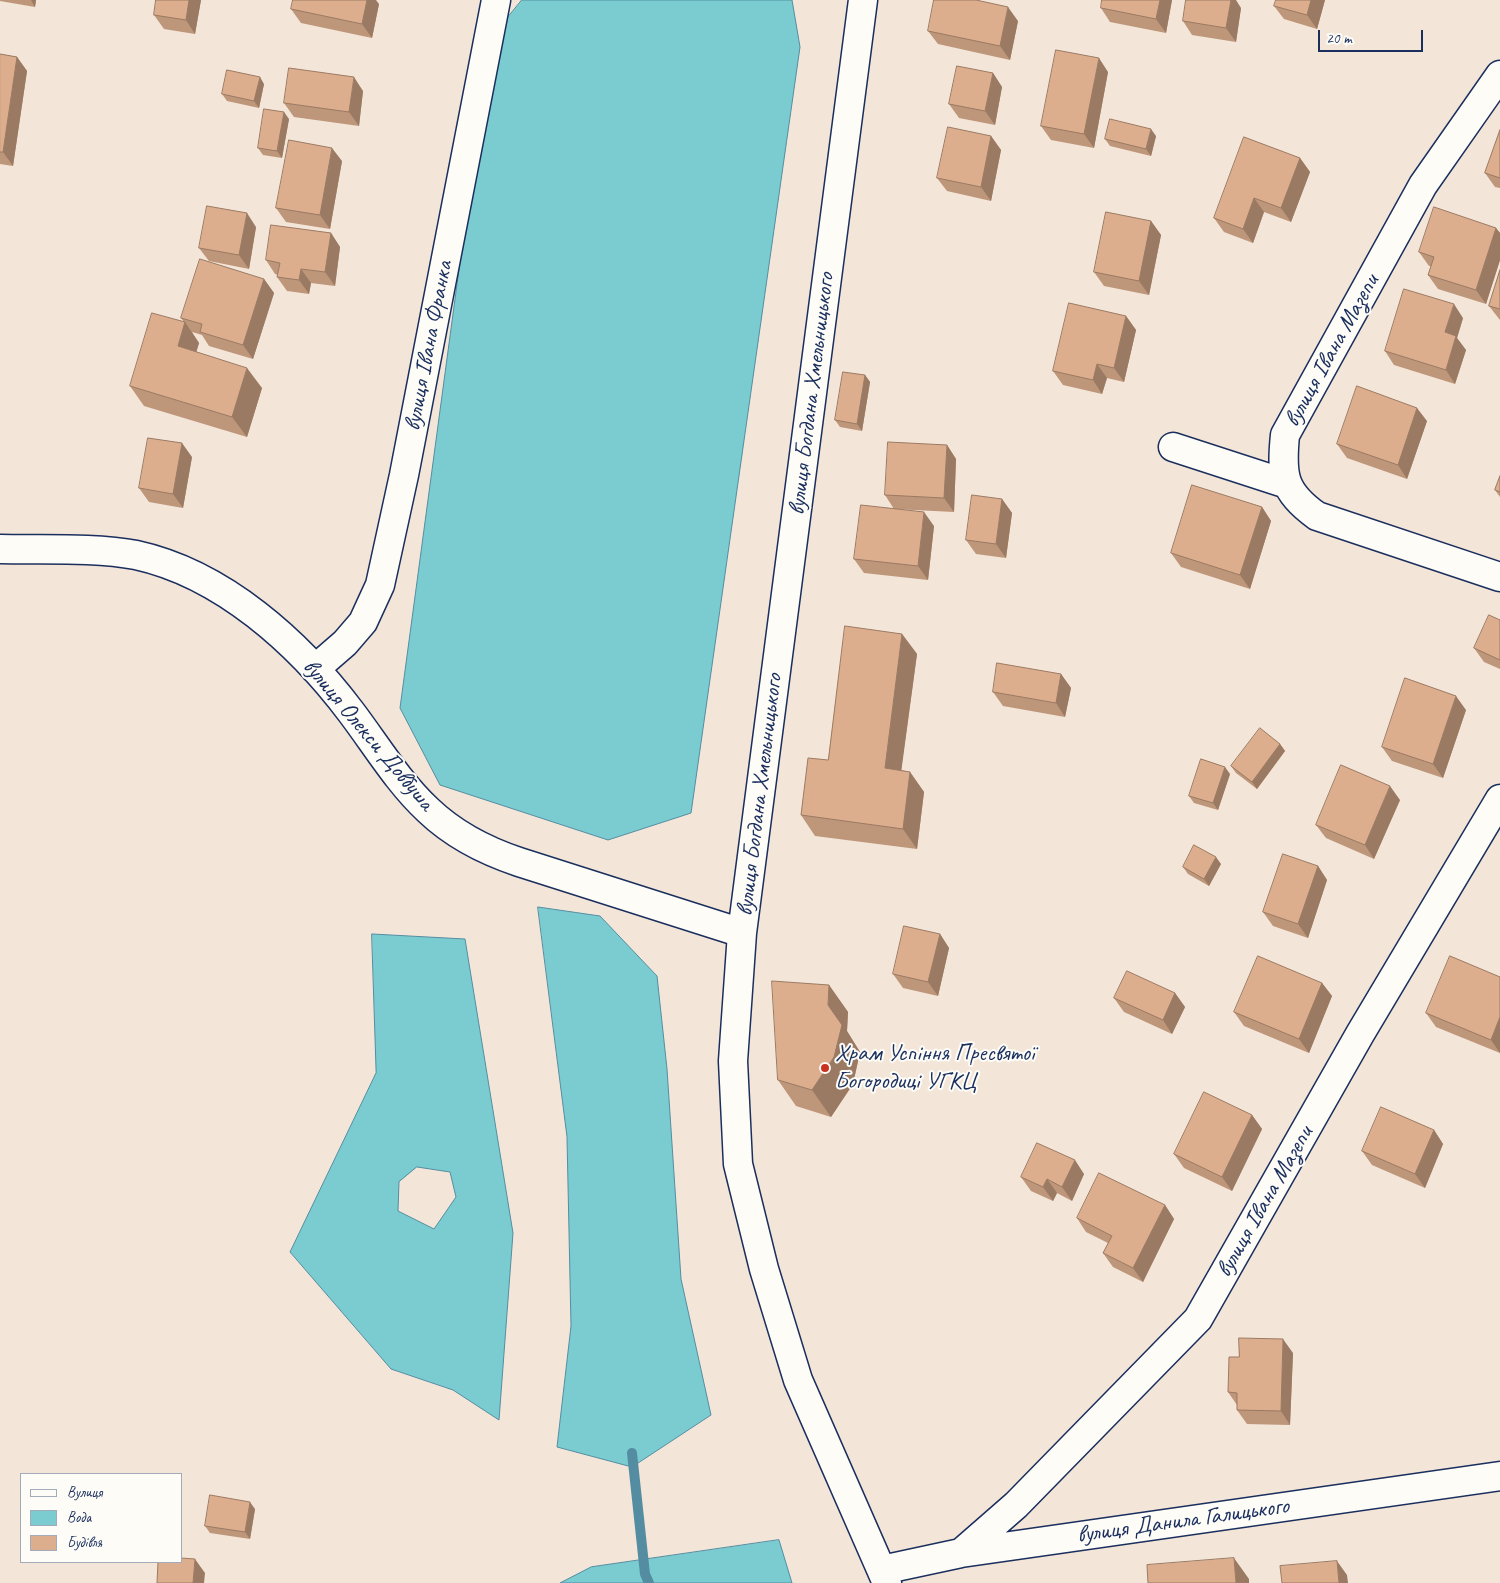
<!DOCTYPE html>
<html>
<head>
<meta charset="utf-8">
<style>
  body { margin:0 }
  #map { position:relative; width:1500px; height:1583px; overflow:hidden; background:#f3e5d8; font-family:Caveat,sans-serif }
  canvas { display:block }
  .legend { position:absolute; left:20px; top:1473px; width:162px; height:90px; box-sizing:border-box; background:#fdfcf7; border:1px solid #a3aaba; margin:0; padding:6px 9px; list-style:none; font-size:15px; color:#1b2f5e }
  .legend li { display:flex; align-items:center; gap:10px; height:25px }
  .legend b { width:25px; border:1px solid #a3aaba }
  .scale { position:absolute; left:1318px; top:30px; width:105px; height:22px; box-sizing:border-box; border:2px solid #1b2f5e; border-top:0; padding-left:6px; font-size:15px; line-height:18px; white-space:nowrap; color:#1b2f5e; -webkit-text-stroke:4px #fdfcf7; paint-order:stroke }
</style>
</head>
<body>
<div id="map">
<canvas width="1500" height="1583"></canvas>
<ul class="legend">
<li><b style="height:6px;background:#fdfcf7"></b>Вулиця</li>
<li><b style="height:14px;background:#7accd0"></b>Вода</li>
<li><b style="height:14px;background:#ddae8e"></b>Будівля</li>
</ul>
<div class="scale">20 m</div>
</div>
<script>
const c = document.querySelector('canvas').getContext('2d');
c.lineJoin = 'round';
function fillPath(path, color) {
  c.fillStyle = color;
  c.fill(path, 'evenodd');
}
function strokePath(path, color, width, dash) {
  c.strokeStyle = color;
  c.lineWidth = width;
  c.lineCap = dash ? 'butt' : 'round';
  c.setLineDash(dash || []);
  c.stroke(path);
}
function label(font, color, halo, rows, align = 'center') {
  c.font = font + ' Caveat,sans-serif';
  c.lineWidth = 4;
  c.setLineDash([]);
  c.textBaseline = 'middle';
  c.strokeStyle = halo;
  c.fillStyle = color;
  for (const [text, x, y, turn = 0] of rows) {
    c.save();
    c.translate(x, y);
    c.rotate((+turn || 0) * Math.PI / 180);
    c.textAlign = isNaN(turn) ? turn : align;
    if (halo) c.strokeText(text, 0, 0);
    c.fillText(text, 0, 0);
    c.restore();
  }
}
const water = new Path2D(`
  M522,0H792L800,47L691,813L608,840L440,785L400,708L490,39Z
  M538,907L600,916L657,976L667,1069L681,1279L711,1415L632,1467L557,1447L571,1326L567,1137Z
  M372,934L465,939L513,1233L499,1420L453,1390L391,1369L290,1252L376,1073ZM417,1167L450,1172L456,1197L434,1229L398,1211L399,1182Z
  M779,1540L792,1583H560L591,1567Z`);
const stream = new Path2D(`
  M632,1453L645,1574L649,1583`);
const minor = new Path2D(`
  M863,0L742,933L733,1061L738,1164L764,1269L798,1380L887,1583
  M1500,75L1423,185L1285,435C1281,475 1283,492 1317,516L1500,577
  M1173,447L1287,484
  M0,549C41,550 96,547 136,555C223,574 299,643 351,712C376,745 398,782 428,810C453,834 486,851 519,862L742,933
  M315,669L345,643L363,622L380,585L404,475L496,0
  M961,1553L1016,1505L1198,1319L1360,1034L1500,799
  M882,1570L961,1553L1500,1476`);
const wall = new Path2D(`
  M0,0H36L35,7L0,1Z
  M201,0L195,34L164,29L154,15Z
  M1172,0L1166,33L1110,22L1101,8Z
  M1325,0L1317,29L1284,19L1274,6Z
  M379,4L372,38L301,23L291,9Z
  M1241,8L1236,42L1192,35L1183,21Z
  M1018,21L1010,60L938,44L928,31Z
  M0,54L17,57L27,71L13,166L0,164Z
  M1108,72L1094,148L1051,140L1041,126Z
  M993,73L1002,87L995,125L959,118L949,104Z
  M264,84L259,108L227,101L222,94Z
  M363,91L359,126L294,117L284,103Z
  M289,119L282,158L263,155L258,148Z
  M1500,130V188L1495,187L1485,173Z
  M991,136L1001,150L991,201L947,191L937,178Z
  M1156,136L1151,156L1110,146L1105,139Z
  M1300,158L1310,172L1291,222L1264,212L1253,243L1224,232L1214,218Z
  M342,161L330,229L286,222L276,208Z
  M1151,221L1161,235L1149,295L1104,286L1094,272Z
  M256,227L249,269L209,261L199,248Z
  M1496,228L1500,233V260L1486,304L1438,289L1428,275L1431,266H1429L1419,252Z
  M331,233L340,247L335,286L311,283L309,294L287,291L277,277L278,275L275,274L266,260Z
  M1500,270V320L1489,306Z
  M264,279L274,293L253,359L209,346L202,335L192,332L199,343L196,352L262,388L247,437L144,406L130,386L184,322L181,318Z
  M1126,316L1136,330L1124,382L1107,378L1102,394L1063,385L1053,371Z
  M1463,318L1457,338L1466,350L1455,384L1394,365L1385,351Z
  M865,375L870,382L862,431L840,427L835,420Z
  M1427,421L1407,479L1347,458L1337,444Z
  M947,445L956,459L954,512L894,509L885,495Z
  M192,457L183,508L149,502L139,488Z
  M1500,476V497L1495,490Z
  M1002,499L1012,513L1006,558L976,554L966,540Z
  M1262,507L1271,521L1250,589L1181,567L1171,553Z
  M934,526L928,580L864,573L854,559Z
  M1500,620V669L1484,662L1474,648Z
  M902,634L917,654L901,770L910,772L924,792L917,849L815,836L801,815L828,760Z
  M1061,674L1071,688L1065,717L1003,706L993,692Z
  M1466,710L1443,778L1392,761L1382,747Z
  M1280,744L1285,751L1257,789L1236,773L1231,766Z
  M1230,774L1218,810L1194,803L1189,796Z
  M1400,800L1374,859L1326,838L1316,825Z
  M1221,864L1209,886L1188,874L1183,867Z
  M1318,866L1327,880L1308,938L1273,926L1263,912Z
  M940,934L949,948L938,996L903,988L893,974Z
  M1500,977V1053L1436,1027L1426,1013Z
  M1322,983L1332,996L1309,1053L1244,1026L1234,1012Z
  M829,985L848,1012L847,1031L860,1052L853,1084L831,1117L796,1106L778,1080Z
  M1175,993L1185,1007L1172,1034L1124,1012L1114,998Z
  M1252,1115L1262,1129L1232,1191L1184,1168L1174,1154Z
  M1434,1130L1443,1144L1425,1188L1372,1165L1362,1151Z
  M1084,1174L1072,1201L1057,1193L1053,1201L1031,1191L1021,1177Z
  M1165,1205L1174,1219L1143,1282L1113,1267L1103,1253L1108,1243L1086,1232L1077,1218Z
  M1293,1353L1290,1425L1247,1424L1237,1410V1405L1228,1392L1239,1357Z
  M255,1509L250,1539L210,1533L205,1526Z`);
const shadedWall = new Path2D(`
  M31,0H36L35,7Z
  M189,0H201L195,34L186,20Z
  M367,0H376L379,4L372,38L362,24Z
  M1160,0H1172L1166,33L1156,19Z
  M1231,0H1236L1241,8L1236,42L1226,28Z
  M1311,0H1325L1317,29L1307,15Z
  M1008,7L1018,21L1010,60L1000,46Z
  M17,57L27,71L13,166L3,152Z
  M1099,58L1108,72L1094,148L1084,134Z
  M993,73L1002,87L995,125L985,111Z
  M260,77L264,84L259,108L254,101Z
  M354,77L363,91L359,126L349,112Z
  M284,112L289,119L282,158L277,151Z
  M1151,129L1156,136L1151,156L1146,149Z
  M991,136L1001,150L991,201L981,187Z
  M332,148L342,161L330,229L320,215Z
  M1300,158L1310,172L1291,222L1281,208Z
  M1254,198L1264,212L1253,243L1243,229Z
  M247,213L256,227L249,269L239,255Z
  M1151,221L1161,235L1149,295L1139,281Z
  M1496,228L1500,233V260L1486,304L1476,290Z
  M331,233L340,247L335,286L325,272Z
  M301,269L311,283L309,294L299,280Z
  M264,279L274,293L253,359L243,345Z
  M1454,304L1463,318L1457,338L1466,350L1455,384L1446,370L1445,332Z
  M1126,316L1136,330L1124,382L1114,368Z
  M185,322L199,343L192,367L178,346Z
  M1097,364L1107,378L1102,394L1093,380Z
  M247,368L262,388L247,437L232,417Z
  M865,375L870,382L862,431L857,424Z
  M1417,408L1427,421L1407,479L1398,465Z
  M182,443L192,457L183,508L173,494Z
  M947,445L956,459L954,512L944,498Z
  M1002,499L1012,513L1006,558L996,544Z
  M1262,507L1271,521L1250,589L1240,575Z
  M924,512L934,526L928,580L918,566Z
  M902,634L917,654L899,788L885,768Z
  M1061,674L1071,688L1065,717L1056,703Z
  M1456,696L1466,710L1443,778L1433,764Z
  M1280,744L1285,751L1257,789L1252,782Z
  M1225,767L1230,774L1218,810L1213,803Z
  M910,772L924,792L917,849L903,829Z
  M1390,786L1400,800L1374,859L1365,845Z
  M1216,857L1221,864L1209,886L1204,879Z
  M1318,866L1327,880L1308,938L1298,924Z
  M940,934L949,948L938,996L928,982Z
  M1322,983L1332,996L1309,1053L1299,1039Z
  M829,985L848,1012L847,1031L860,1052L853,1084L831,1117L812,1090L828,1005Z
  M1175,993L1185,1007L1172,1034L1163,1020Z
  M1500,1017V1053L1491,1040Z
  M1252,1115L1262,1129L1232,1191L1222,1177Z
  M1434,1130L1443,1144L1425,1188L1415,1174Z
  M1075,1160L1084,1174L1072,1201L1062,1187Z
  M1047,1179L1057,1193L1053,1201L1043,1187Z
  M1165,1205L1174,1219L1143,1282L1133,1268Z
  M1283,1339L1293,1353L1290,1425L1281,1411Z
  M250,1502L255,1509L250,1539L245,1532Z
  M1234,1558L1249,1579V1583H1236Z
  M195,1559L205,1573L204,1583H193Z
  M1337,1561L1347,1575L1348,1583H1339Z`);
const building = new Path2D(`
  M156,0H189L186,20L154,15Z
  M293,0H367L362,24L291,9Z
  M934,0H976L1008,7L1000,46L928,31Z
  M1102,0H1160L1156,19L1101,8Z
  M1186,0H1231L1226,28L1183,21Z
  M1276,0H1311L1307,15L1274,6Z
  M1056,50L1099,58L1084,134L1041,126Z
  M0,54L17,57L3,152H0Z
  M957,66L993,73L985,111L949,104Z
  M289,68L354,77L349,112L284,103Z
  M227,70L260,77L254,101L222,94Z
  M264,109L284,112L277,151L258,148Z
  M1110,119L1151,129L1146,149L1105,139Z
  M948,127L991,136L981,187L937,178Z
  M1500,130V178L1485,173Z
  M1244,137L1300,158L1281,208L1254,198L1243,229L1214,218Z
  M289,140L332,148L320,215L276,208Z
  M207,206L247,213L239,255L199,248Z
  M1434,207L1496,228L1476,290L1428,275L1434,257L1419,252Z
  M1106,212L1151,221L1139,281L1094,272Z
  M271,225L331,233L325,272L301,269L299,280L277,277L280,263L266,260Z
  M200,259L264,279L243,345L200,332L202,324L181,318Z
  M1500,270V309L1489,306Z
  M1404,289L1454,304L1445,332L1456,336L1446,370L1385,351Z
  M1069,303L1126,316L1114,368L1097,364L1093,380L1053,371Z
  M152,313L185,322L178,346L247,368L232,417L130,386Z
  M843,372L865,375L857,424L835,420Z
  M1357,386L1417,408L1398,465L1337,444Z
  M148,438L182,443L173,494L139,488Z
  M888,442L947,445L944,498L885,495Z
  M1500,476V492L1495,490Z
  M1192,485L1262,507L1240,575L1171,553Z
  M972,495L1002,499L996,544L966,540Z
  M861,505L924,512L918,566L854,559Z
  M1489,615L1500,620V660L1474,648Z
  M845,626L902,634L885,768L910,772L903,829L801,815L808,758L828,760Z
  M997,663L1061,674L1056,703L993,692Z
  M1405,678L1456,696L1433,764L1382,747Z
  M1260,728L1280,744L1252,782L1231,766Z
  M1201,759L1225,767L1213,803L1189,796Z
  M1341,765L1390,786L1365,845L1316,825Z
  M1194,845L1216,857L1204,879L1183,867Z
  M1283,854L1318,866L1298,924L1263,912Z
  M904,926L940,934L928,982L893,974Z
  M1258,956L1322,983L1299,1039L1234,1012Z
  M1450,956L1500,977V1017L1491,1040L1426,1013Z
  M1127,971L1175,993L1163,1020L1114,998Z
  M772,981L829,985L828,1005L842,1025L834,1057L812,1090L778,1080Z
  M1204,1092L1252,1115L1222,1177L1174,1154Z
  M1381,1107L1434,1130L1415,1174L1362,1151Z
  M1037,1143L1075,1160L1062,1187L1047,1179L1043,1187L1021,1177Z
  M1099,1173L1165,1205L1133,1268L1103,1253L1112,1236L1077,1218Z
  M1239,1338L1283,1339L1281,1411L1237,1410V1393L1228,1392L1229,1357H1239Z
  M210,1495L250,1502L245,1532L205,1526Z
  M181,1558L195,1559L193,1583H157L158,1562H181Z
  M1234,1558L1236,1583H1148L1147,1565Z
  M1337,1561L1339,1583H1282L1280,1566Z`);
const markers = [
  [825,1068,5,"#c8321e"]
];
const streetNames = [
  ["вулиця Івана Франка",429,346,-79],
  ["вулиця Івана Мазепи",1332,351,-61],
  ["вулиця Богдана Хмельницького",812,394,-83],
  ["вулиця Олекси Довбуша",368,735,50],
  ["вулиця Богдана Хмельницького",760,795,-83],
  ["вулиця Івана Мазепи",1265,1202,-60],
  ["вулиця Данила Галицького",1183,1521,-8]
];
const poiNames = [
  ["Храм Успіння Пресвятої",835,1054],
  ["Богородиці УГКЦ",835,1082]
];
fillPath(water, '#7accd0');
strokePath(water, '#548da2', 1);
strokePath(stream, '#548da2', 10);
strokePath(minor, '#1b2f5e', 31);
strokePath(minor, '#fdfcf7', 28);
fillPath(wall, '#be967a');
fillPath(shadedWall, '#9b7a63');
fillPath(building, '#ddae8e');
strokePath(building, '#9b7a63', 1);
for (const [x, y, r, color] of markers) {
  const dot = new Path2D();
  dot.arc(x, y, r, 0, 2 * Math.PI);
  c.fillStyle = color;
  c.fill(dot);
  strokePath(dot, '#fdfcf7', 2);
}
label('24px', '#1b2f5e', '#fdfcf7', streetNames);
label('24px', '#1b2f5e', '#fdfcf7', poiNames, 'left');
</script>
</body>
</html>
